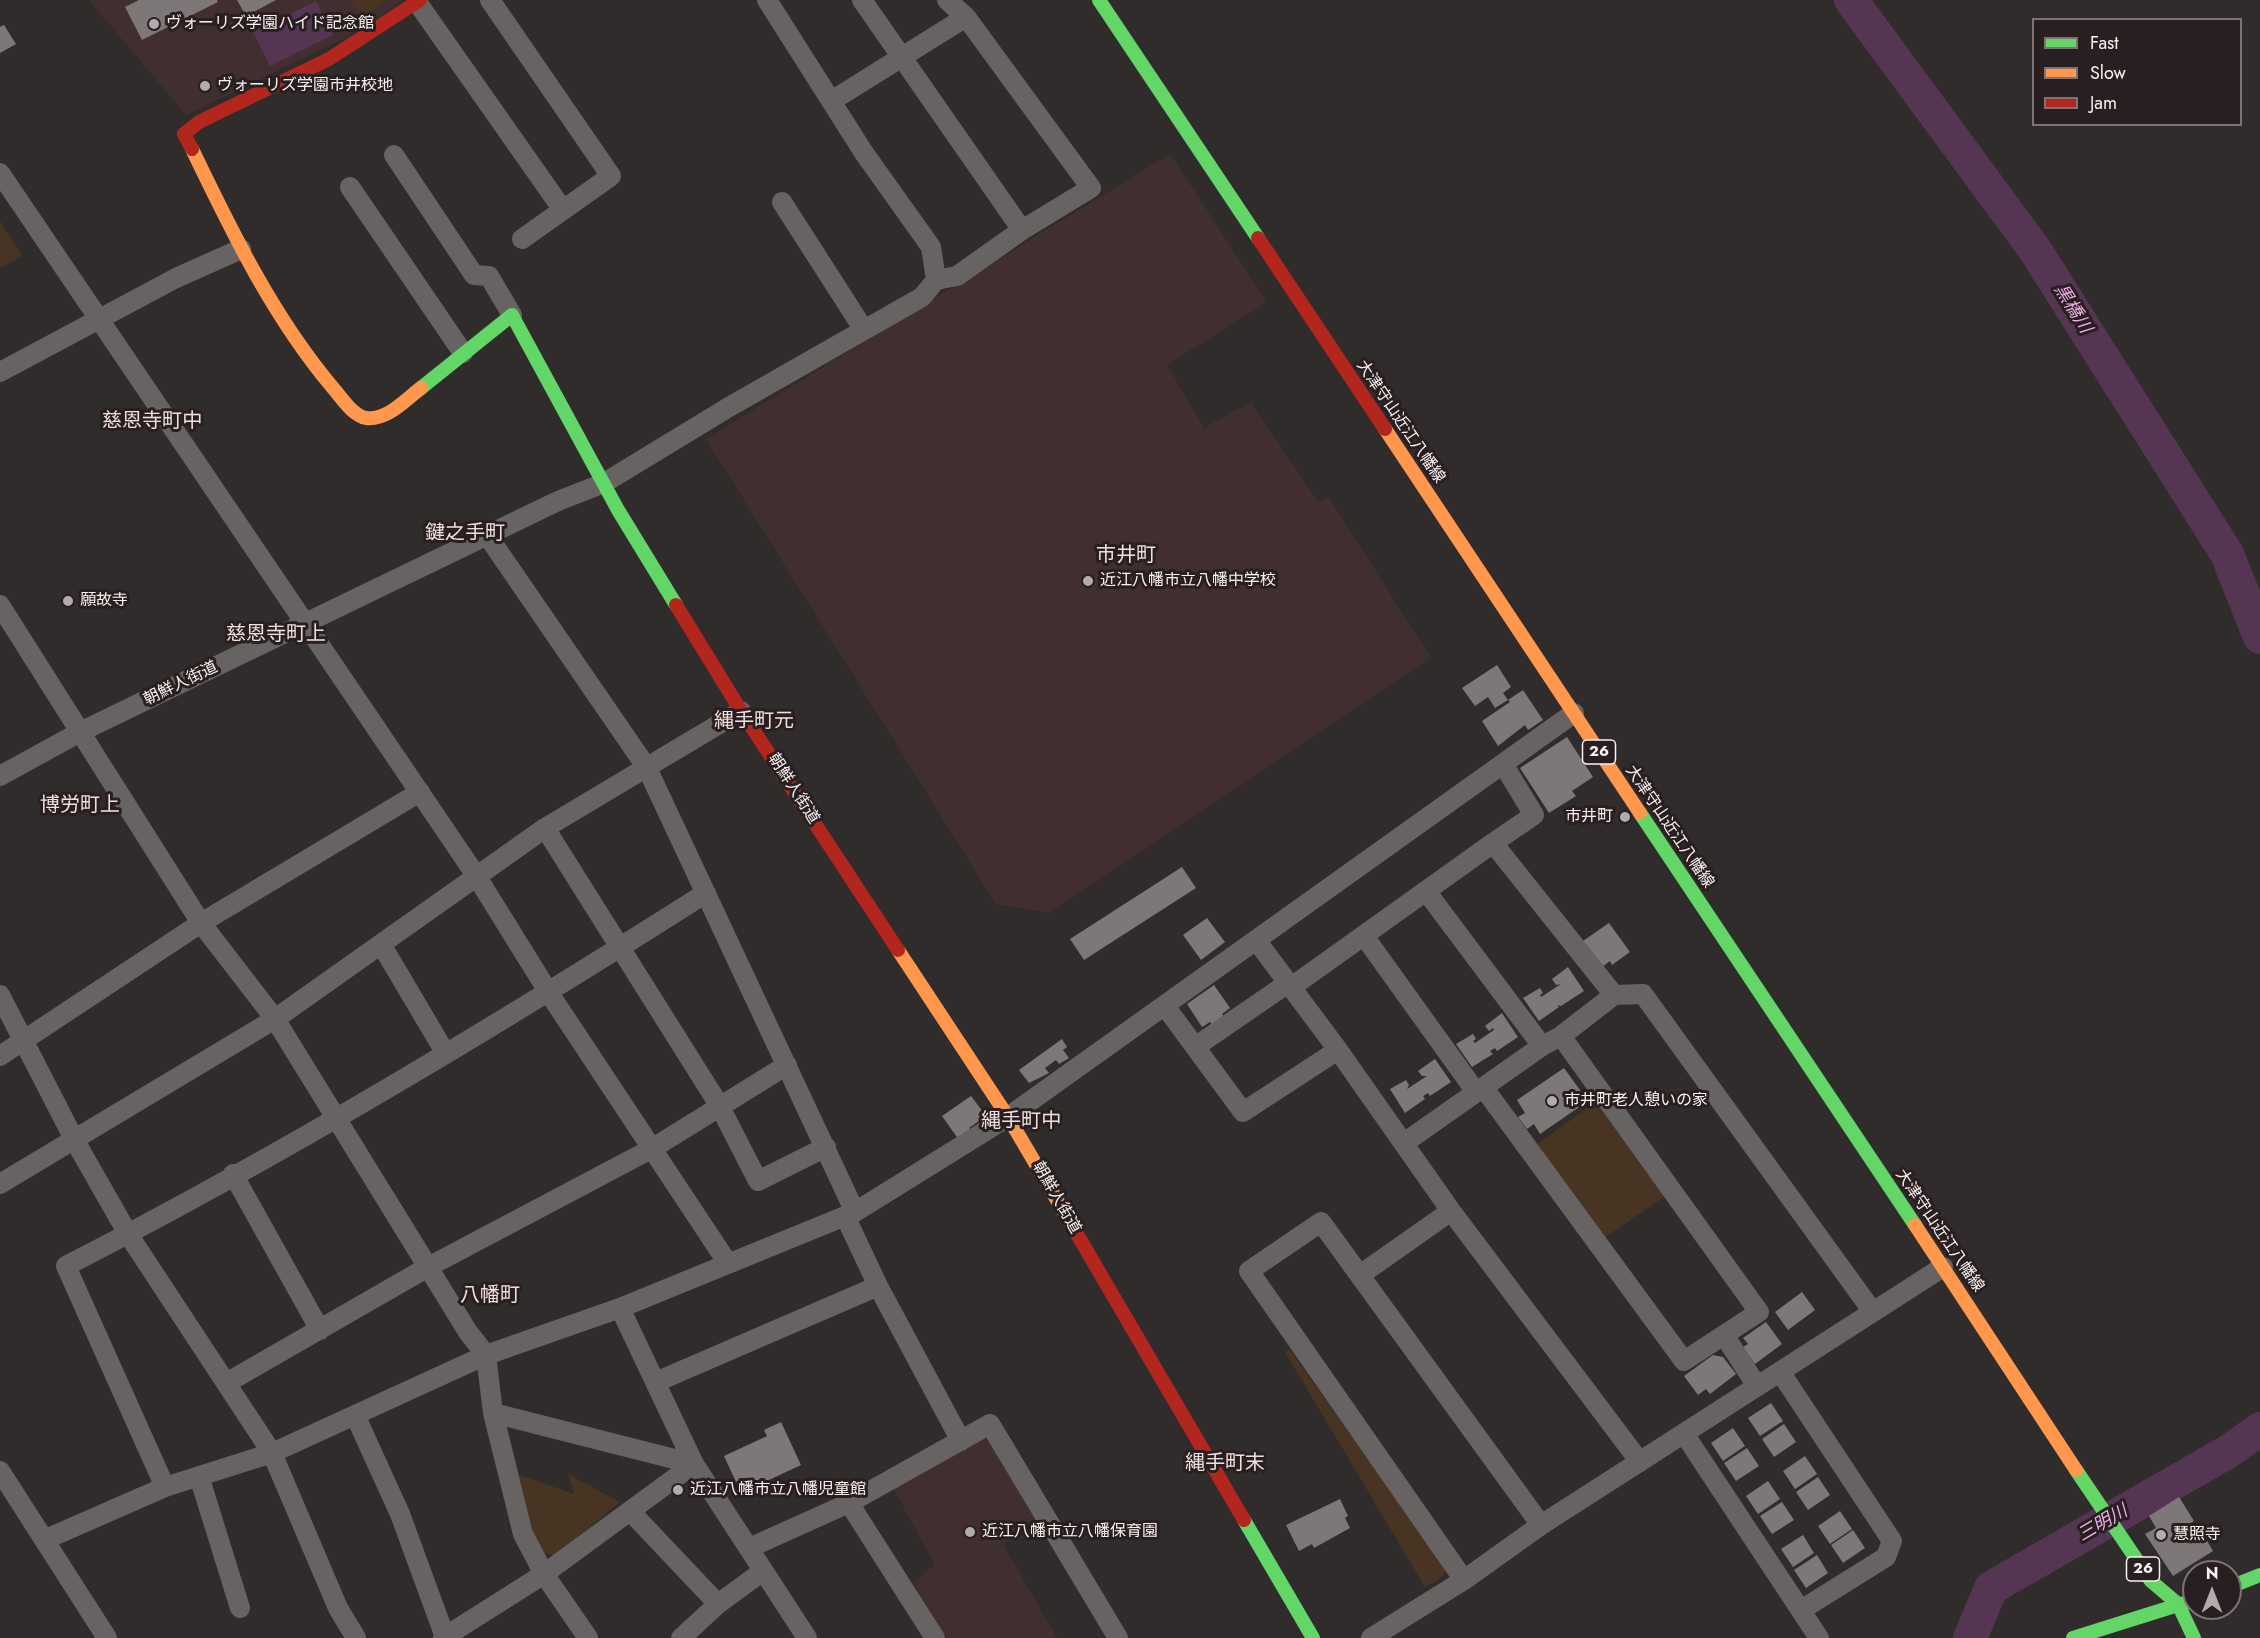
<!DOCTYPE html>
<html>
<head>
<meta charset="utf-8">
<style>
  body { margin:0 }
  #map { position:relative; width:2260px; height:1638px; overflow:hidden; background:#312c2c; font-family:Jost,sans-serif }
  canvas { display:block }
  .legend { position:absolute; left:2032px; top:18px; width:210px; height:108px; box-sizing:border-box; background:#2a1f20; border:2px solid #7d7374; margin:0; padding:8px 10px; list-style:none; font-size:18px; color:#f9f1f1 }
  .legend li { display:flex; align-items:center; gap:12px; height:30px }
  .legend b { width:30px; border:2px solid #7d7374 }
  .north { position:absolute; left:2182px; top:1560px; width:60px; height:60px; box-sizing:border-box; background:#2a1f20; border:2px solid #7d7374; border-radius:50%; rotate:0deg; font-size:16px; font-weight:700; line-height:24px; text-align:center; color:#f9f1f1 }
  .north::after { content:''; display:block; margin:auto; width:21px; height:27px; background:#b3acac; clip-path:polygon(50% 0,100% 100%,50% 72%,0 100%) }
</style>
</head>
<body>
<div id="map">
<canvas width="2260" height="1638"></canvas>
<ul class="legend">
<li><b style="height:8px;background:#63d668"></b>Fast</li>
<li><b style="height:8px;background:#ff974d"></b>Slow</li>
<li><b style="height:8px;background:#b3261e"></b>Jam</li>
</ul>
<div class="north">N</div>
</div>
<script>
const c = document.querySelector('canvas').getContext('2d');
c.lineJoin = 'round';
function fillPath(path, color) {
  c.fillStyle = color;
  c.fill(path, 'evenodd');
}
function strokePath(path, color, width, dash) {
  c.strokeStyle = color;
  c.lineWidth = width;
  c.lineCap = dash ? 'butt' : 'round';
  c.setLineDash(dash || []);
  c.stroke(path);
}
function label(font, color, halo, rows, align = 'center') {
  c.font = font + ' Jost,"Noto Sans JP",sans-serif';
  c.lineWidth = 6;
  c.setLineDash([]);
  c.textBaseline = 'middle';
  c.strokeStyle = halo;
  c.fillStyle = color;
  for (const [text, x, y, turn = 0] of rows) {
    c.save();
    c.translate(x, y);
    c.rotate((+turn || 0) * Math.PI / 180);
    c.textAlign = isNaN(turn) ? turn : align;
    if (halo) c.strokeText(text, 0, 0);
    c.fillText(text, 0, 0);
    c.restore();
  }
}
const built = new Path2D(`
  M89,0H404L345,38L186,115Z
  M1170,154L1267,302L1167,365L1204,428L1251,402L1319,503L1328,496L1431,658L1049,913L996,904L706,439Z
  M978,1437L993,1441L1041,1521L1003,1544L1057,1638H946L913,1582L935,1565L892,1486Z`);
const green = new Path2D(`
  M351,0H388L361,17Z
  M0,221L22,256L0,269Z
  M1596,1102L1664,1197L1604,1238L1537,1144Z
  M1289,1349L1446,1567L1444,1576L1425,1587L1285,1352Z
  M568,1474L620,1502L555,1556L538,1552L519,1475L574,1494Z`);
const water = new Path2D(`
  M316,1L333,35L270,66L253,32Z`);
const river = new Path2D(`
  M1851,0L2035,250L2227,554L2260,637
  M1970,1638L1991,1588L2229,1451L2260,1429`);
const building = new Path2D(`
  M139,0H217L218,2L142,40L125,7Z
  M237,0H276L246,16Z
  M4,25L16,44L0,53V27Z
  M1497,665L1511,687L1503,693L1508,700L1495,708L1488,697L1475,706L1462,688Z
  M1523,690L1543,720L1528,730L1525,725L1498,746L1482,721L1510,702L1508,700Z
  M1567,737L1593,777L1572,791L1576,796L1549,813L1520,768Z
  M1182,867L1196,888L1084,960L1070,939Z
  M1207,918L1225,942L1201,960L1183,935Z
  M1609,923L1630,952L1612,965L1610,961L1598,970L1580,943Z
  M1568,967L1584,991L1561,1006L1557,1005L1559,1007L1539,1021L1523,998L1540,988L1543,993L1540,995L1541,997L1561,984L1556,985L1552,979Z
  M1214,985L1230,1008L1222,1014L1225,1018L1213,1026L1210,1022L1202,1027L1187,1004Z
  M1502,1013L1518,1037L1497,1051L1495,1048L1490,1051L1493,1054L1472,1067L1456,1044L1473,1034L1476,1039L1473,1041L1475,1043L1494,1030L1493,1028L1489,1031L1485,1026Z
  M1062,1039L1067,1047L1063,1050L1069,1058L1059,1064L1056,1060L1045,1068L1049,1073L1029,1083L1019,1070Z
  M1435,1059L1451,1082L1430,1096L1428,1093L1423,1096L1425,1099L1405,1113L1390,1089L1406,1080L1409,1085L1407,1089L1427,1076H1422L1418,1071Z
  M1564,1068L1588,1101L1540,1134L1534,1124L1527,1129L1518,1117L1525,1113L1517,1100Z
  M971,1096L986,1116L969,1128L971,1131L959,1140L942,1116Z
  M1802,1292L1815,1310L1788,1330L1775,1312Z
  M1766,1322L1782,1344L1755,1364L1743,1347L1748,1344L1743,1338Z
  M1713,1355L1723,1357L1736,1374L1710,1394L1706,1389L1698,1395L1684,1376Z
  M1771,1403L1783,1421L1760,1436L1748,1418Z
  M781,1422L801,1465L741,1493L724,1456L767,1436L764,1430Z
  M1784,1424L1796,1442L1774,1457L1762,1439Z
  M1733,1428L1745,1446L1723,1461L1711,1443Z
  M1747,1448L1759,1466L1736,1481L1724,1463Z
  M1805,1456L1817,1474L1795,1489L1783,1471Z
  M1818,1477L1830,1495L1808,1510L1796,1492Z
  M1768,1481L1780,1499L1758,1514L1746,1496Z
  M2179,1497L2194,1521L2174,1533L2176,1537L2197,1524L2213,1551L2173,1576L2145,1534L2156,1528L2149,1516Z
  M1340,1499L1348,1516L1345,1518L1350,1528L1314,1548L1312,1544L1299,1551L1286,1525Z
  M1782,1502L1794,1520L1772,1534L1760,1516Z
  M1840,1511L1852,1529L1830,1544L1818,1526Z
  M1853,1530L1865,1548L1843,1563L1831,1545Z
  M1803,1535L1814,1553L1793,1567L1781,1549Z
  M1817,1555L1828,1573L1806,1588L1794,1570Z`);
const street = new Path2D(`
  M947,0L966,17
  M417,2L563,210L611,176L490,0
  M833,100L966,17L1091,188L1022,230L862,0
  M394,155L474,275L489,276L512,315
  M0,173L477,877L549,993L727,1262
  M350,187L463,353
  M782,202L864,330
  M522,239L563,210
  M936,280L957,276L1022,230
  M0,372L176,278L241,249
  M487,535L647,768L855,1212
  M0,605L201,923L275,1019L468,1332L486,1355L493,1413L523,1534L544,1574L588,1638
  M1503,764L1534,815L1493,843L1614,995
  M0,776L80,732L558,501L604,483L729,407L922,297L936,280L931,247L864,153L767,0
  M545,828L719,1105L758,1181L826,1147
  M1426,891L1542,1046
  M1364,936L1476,1092
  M1256,940L1338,1050L1451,1211L1640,1462
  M381,944L446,1054
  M1290,988L1493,843
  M0,995L75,1141L128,1234L272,1453L338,1608L356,1638
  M1165,1006L1243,1112L1338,1050
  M1195,1047L1288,983
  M0,1056L201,923L420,792
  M1483,1087L1684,1361L1759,1312L1561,1036
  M1404,1143L1542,1046L1561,1036L1614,995L1643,994L1873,1312
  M233,1174L320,1330
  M0,1184L275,1019L545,828L741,711
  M845,1216L878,1286L961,1441
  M1360,1275L1451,1211
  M620,1308L694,1464L807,1638
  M1724,1335L1757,1386
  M1781,1373L1892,1541L1886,1557L1801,1610
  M228,1382L428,1267L653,1148L787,1065
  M656,1382L878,1286
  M493,1413L694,1464
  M355,1415L400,1514L445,1637
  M1685,1435L1819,1638
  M0,1471L107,1638
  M199,1476L240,1608
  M165,1487L66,1266C286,1153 498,1025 706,893
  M849,1503L935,1638
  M630,1511L718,1604
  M44,1540L165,1487L272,1453L486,1355L620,1308L855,1212L1008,1117L1574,713
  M749,1548L849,1503L990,1424L1118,1638
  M1464,1580L1249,1271L1321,1222L1541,1525
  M443,1638L544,1574L694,1464
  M681,1638L718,1604L763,1571
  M1371,1638L1464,1580L1541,1525L1943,1267`);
const fast = new Path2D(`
  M1099,0L1258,238
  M421,388L512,315L618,510L676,605
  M1640,813L1915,1225
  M2076,1470L2151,1581L2178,1604L2194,1638
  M1244,1520L1313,1638
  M2230,1587L2260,1575
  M2073,1638L2194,1600`);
const slow = new Path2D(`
  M192,149C232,232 273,317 333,388C342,398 352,415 366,418C387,421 406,399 421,388
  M1385,429L1640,813
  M898,950L1008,1117L1077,1234
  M1915,1225L2076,1470`);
const jam = new Path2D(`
  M192,149L184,134L199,122L329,59L420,0
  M1258,238L1385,429
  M676,605L741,711L898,950
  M1077,1234L1244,1520`);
const markers = [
  [154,24,6,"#b3acac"],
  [205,86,6,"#b3acac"],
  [1088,581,6,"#b3acac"],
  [68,601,6,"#b3acac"],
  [1625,817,6,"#b3acac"],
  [1552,1101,6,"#b3acac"],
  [678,1490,6,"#b3acac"],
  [970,1532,6,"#b3acac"],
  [2161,1535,6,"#b3acac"]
];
const shields = [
  [1599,752,33],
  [2143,1569,33]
];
const shieldNames = [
  ["26",1599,752],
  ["26",2143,1569]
];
const poiNames = [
  ["ヴォーリズ学園ハイド記念館",166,24],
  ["ヴォーリズ学園市井校地",217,86],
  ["近江八幡市立八幡中学校",1100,581],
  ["願故寺",80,601],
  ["市井町",1613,817,"right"],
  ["市井町老人憩いの家",1564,1101],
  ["近江八幡市立八幡児童館",690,1490],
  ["近江八幡市立八幡保育園",982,1532],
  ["慧照寺",2173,1535]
];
const streetNames = [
  ["大津守山近江八幡線",1400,422,56],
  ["朝鮮人街道",181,684,-26],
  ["朝鮮人街道",793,789,57],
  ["大津守山近江八幡線",1669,827,56],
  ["朝鮮人街道",1056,1198,60],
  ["大津守山近江八幡線",1939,1231,56]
];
const waterNames = [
  ["黒橋川",2072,309,58],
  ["三明川",2103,1524,-30]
];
const quarterNames = [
  ["慈恩寺町中",152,422],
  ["鍵之手町",465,534],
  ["市井町",1126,556],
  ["慈恩寺町上",276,635],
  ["縄手町元",754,722],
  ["博労町上",80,806],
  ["縄手町中",1021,1122],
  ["八幡町",490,1296],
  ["縄手町末",1225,1464]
];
fillPath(built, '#412f30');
fillPath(green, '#473423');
fillPath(water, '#543552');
strokePath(river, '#543552', 34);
fillPath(building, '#7d7877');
strokePath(street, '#686363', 20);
strokePath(fast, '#63d668', 14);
strokePath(slow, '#ff974d', 14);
strokePath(jam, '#b3261e', 14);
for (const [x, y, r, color] of markers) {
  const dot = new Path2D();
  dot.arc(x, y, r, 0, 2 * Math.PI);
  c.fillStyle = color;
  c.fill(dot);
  strokePath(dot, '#2a1f20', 2);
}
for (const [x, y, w] of shields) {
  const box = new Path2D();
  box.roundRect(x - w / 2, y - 12, w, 24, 4.5);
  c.fillStyle = '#2a1f20';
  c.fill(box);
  strokePath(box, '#f9f1f1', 1.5);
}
label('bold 15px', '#f9f1f1', null, shieldNames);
label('16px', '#f9f1f1', '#2a1f20', poiNames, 'left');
label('16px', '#f9f1f1', '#2a1f20', streetNames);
label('italic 18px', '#ecb1e9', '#2a1f20', waterNames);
label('20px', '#efdfe0', '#2a1f20', quarterNames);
</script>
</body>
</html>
